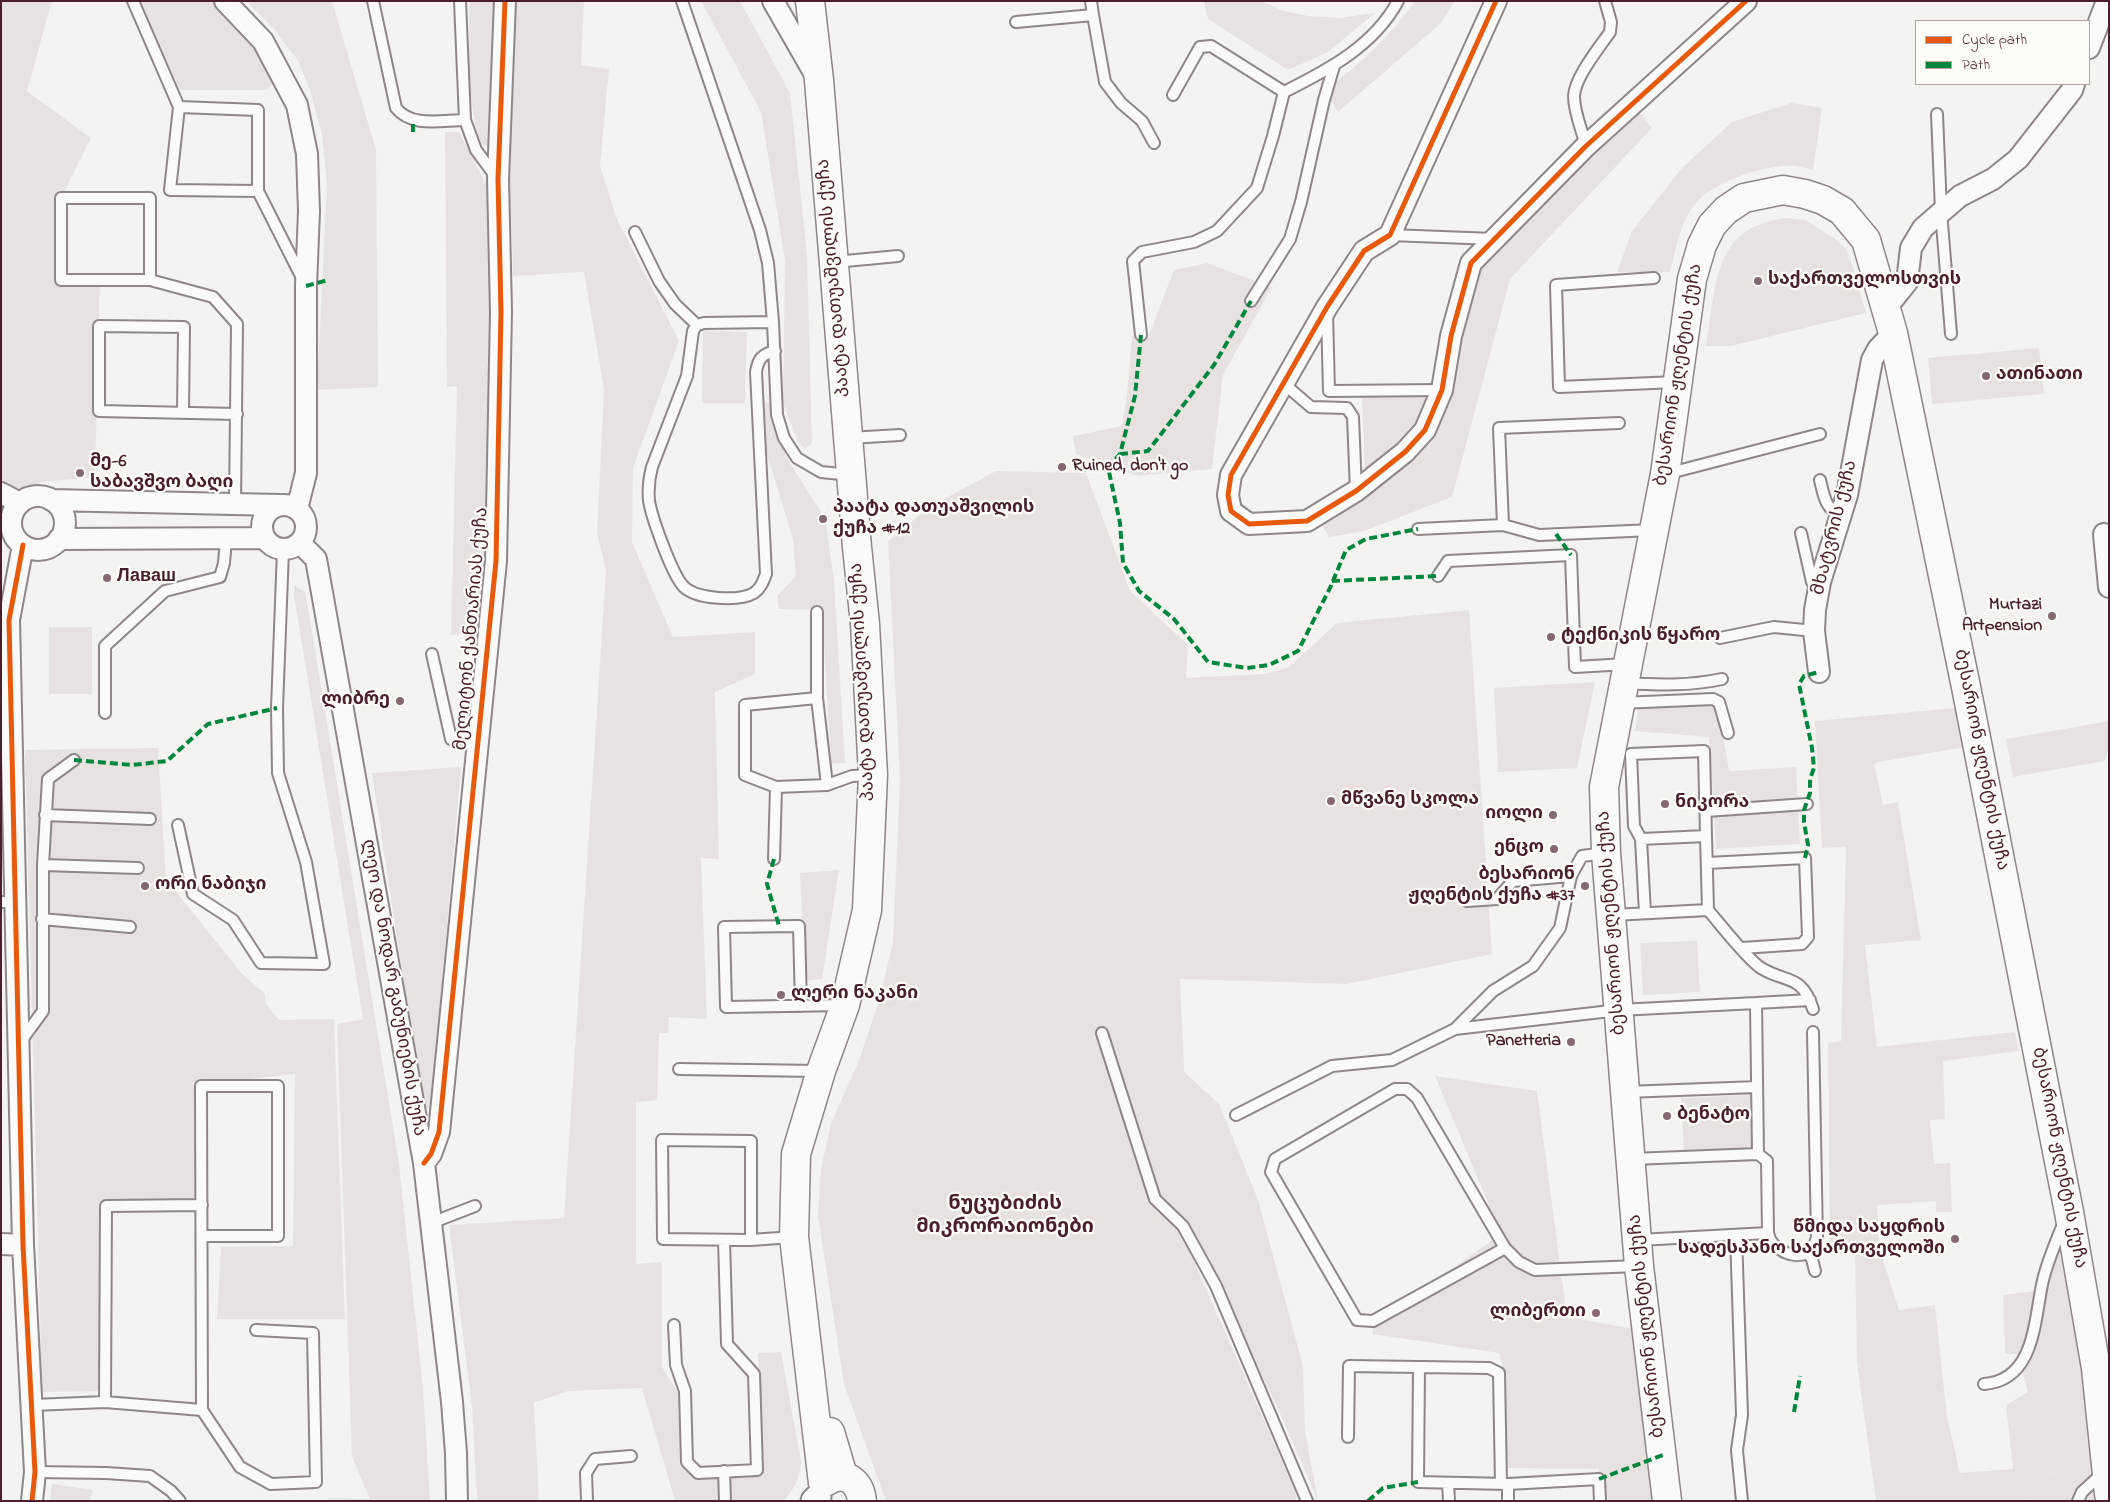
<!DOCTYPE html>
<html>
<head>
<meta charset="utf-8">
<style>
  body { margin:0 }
  #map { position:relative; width:2110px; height:1502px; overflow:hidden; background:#f5f3f0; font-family:"Indie Flower",sans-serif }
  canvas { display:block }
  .frame { position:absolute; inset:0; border:2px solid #4a1f2b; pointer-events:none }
  .legend { position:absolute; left:1915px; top:20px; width:175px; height:65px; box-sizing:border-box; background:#fdfcf7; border:1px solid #b5a4a5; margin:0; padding:6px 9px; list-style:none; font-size:15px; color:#4a1f2b }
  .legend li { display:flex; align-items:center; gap:10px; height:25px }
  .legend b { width:25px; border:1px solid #b5a4a5 }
</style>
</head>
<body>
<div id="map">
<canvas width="2110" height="1502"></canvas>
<div class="frame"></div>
<ul class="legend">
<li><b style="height:6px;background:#e8590c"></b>Cycle path</li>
<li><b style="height:6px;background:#00873e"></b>Path</li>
</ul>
</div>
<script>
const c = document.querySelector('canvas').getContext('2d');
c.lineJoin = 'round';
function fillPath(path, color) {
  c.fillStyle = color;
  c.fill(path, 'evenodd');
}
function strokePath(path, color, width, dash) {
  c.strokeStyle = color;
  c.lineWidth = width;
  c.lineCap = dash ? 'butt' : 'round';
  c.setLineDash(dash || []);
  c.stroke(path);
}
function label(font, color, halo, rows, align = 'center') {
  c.font = font + ' "Indie Flower","Noto Sans Georgian",sans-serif';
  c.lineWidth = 4.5;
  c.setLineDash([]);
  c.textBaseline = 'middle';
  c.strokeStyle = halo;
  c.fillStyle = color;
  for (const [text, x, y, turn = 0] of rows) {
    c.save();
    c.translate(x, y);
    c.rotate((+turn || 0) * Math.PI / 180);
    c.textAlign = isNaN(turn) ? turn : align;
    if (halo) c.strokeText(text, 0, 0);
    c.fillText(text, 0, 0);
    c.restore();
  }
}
const built = new Path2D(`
  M1,1H52L27,91L91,138L61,198V279L100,280L95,477L41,482L26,490L1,483Z
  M1638,111L1652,128L1510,279L1452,497L1364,531L1329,537L1318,518L1440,416L1480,258Z
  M2039,348L2044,394L1932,404L1928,358Z
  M996,471L1086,473L1130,591L1188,645L1186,678L1265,674L1289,667L1337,623L1469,610L1492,954L1347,984L1180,979L1184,1072L1219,1104L1258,1200L1303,1366L1305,1431L1318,1501L1283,1420L1201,1248L1198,1253L1196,1266L1296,1493L1297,1501H891L818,1216L821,1169L831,1123L858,1063L879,1001L893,942L900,779L888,541L931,506Z
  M1639,706H1718L1729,771L1796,767L1800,844L1716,849L1709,737L1635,731Z
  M158,748L166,879L279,1020L334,1019L345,1319H217L221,1247L293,1246L295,1074L196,1085L195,1200L112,1201V1391L42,1392L25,750Z
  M2089,1438L2095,1501H2027L2025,1477L2061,1472L2085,1454Z`);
const green = new Path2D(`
  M139,1H225L280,73L267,90H180Z
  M246,1H332L376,150L378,387L317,390L327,184L322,135L310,90L298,61L274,29Z
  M469,1H496L491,145L485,146C466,130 470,29 469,1Z
  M510,1H584L581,65L609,69L600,166L617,219L679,341L633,468L632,542L673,637L755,632V674L715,692L719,859L701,858L707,1019L669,1017L668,1033H659L657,1100L636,1102V1264L662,1262V1367L678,1392L680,1466L696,1477L763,1475L758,1353L781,1352L801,1461C800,1480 795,1487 784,1501H675L642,1388L568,1391L534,1403L539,1501H477L472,1407L449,1225L564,1218L606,570L597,533L604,389L584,272L513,276L511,208L507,189Z
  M701,1H740L790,93L807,254L812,443L805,449L798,442L783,403L785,260L761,112Z
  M1204,1H1261L1284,11L1308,16L1339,18L1375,13L1328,52L1288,70L1208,19Z
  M1415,1H1455L1439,25L1338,112L1325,91C1358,65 1391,36 1415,1Z
  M1791,103L1822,108L1813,170C1805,168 1795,165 1787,166C1758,167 1714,182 1695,204C1680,222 1676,250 1670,272H1617L1632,231L1682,168L1732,122Z
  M5,114L51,144L23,196L21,271L5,408H1V125Z
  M445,132H459L488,188L489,204V526L482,631L451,635L457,386L447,387Z
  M1787,218L1805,220L1834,238L1846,249L1852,264L1866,313L1731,346H1706C1716,288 1712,225 1787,218Z
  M1207,263L1272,287L1223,375L1212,469L1138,476L1076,454L1073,436L1122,426L1127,394L1132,336L1149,335L1174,270Z
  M703,331L747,332L745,403H702Z
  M1432,394C1420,427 1390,453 1365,477L1362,395Z
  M765,403H772L775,426L788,460L825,518L834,580L845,763H831L822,610L779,609L777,596L796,576L793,539L765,448Z
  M294,585L305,592L310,619L399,1164L423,1388L430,1501H328L329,1498L370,1499L352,1457L337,1024L363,1019L294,595Z
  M49,627H92V694H49Z
  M1099,654L1125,656L1109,686L1089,690L1064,745L1095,766L1100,816L1149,829L1157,984L1182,1019L1184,1072L1219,1104L1258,1200L1187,1217L1163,1188L1108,1011L1036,986L1056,939L998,914L975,849L1014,780V713L1026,682Z
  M1595,682L1577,768L1498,772L1494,688Z
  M1955,708L1964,747L1874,763L1883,805L1898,802L1921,940L1865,945L1877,1047L2015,1032L2019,1051L1943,1061L1945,1119L1930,1120L1934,1164L1950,1163L1952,1212H1936V1201L1877,1205L1879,1247L1899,1310L1935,1305L1947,1417L1960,1473L2013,1469L2006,1405L2028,1392L2018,1354H2005L2003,1295L2036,1291L2045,1285L2060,1240L2083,1366L2089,1438L2085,1454L2077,1465L2061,1472L2026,1477L2027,1501H1876L1857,1363L1855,1253L1830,1255L1828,1043L1841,1041L1846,847L1822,848L1815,721Z
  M2109,721V747L2104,761L2013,777L2006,739Z
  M1251,727L1266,940L1219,943L1210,825H1215L1208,731Z
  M461,767L431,1107L423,1110L372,773Z
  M839,870L822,979L805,981L800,873Z
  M171,911L265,994L266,1048L110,1059L117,996Z
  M937,935L993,953L1038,1016L1090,1241L1190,1254L1288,1501H886L844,1384L818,1216L890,988ZM1104,1359C1116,1361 1134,1363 1143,1373C1163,1394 1157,1424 1145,1447C1140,1458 1135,1467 1123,1473C1104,1482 1069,1473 1059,1454C1046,1432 1051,1407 1061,1385C1063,1380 1065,1375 1069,1372C1080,1363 1090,1361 1104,1359Z
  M1697,941L1700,992L1643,995L1640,943Z
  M1435,1076L1537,1091L1567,1317L1634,1329L1659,1501H1600L1598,1469L1507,1468L1504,1370L1499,1353L1373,1334L1372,1321L1408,1300L1501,1234Z
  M123,1093H166V1161H123Z
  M1751,1095L1753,1149L1684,1152L1681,1098Z
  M63,1169L61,1385L51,1382L47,1340L39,1172Z
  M52,1484L93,1490L90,1501H50Z`);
const service = new Path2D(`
  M133,1L179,107
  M373,1L396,108C412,128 442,120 465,120
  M460,1L465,120L476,150L496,177
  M682,1L760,230L768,263L773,322L777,415L784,438L797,458L821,472L851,475
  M1093,15L1105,82L1121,103L1142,121L1154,143
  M1016,22L1093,15L1091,1
  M1173,95L1200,47L1211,46L1284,92C1328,70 1374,46 1398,1
  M1937,114L1941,211L1951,334
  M1586,146C1582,130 1574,113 1574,96C1575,77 1599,48 1610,32L1611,22L1605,1
  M258,191L170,190L179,107L258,110V191L302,278
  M635,232L659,281L675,304L697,325
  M1390,235L1494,239
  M835,262L898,256
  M1654,278L1556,285L1559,387L1676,382
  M150,280V198H61V280H150L213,297L237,324L235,503
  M1251,301L1290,239L1301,202L1324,100L1334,66
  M1327,313L1329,391L1442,390
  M773,322L704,323L697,325L693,331L687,376L652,467C649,478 648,489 649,501C652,518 672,575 684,587C697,599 738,602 754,593C761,588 763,582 766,574L756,372C758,359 762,354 775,351
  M1141,335L1133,261L1142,252L1194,242L1217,231L1257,188L1273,136L1284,92
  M1283,383L1311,407L1347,408L1353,417L1356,491
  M183,412L184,327L99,326V411L237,414
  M849,438L900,435
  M1666,474L1820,434
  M1820,480C1824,496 1825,509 1841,515
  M1,519L11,520
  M1503,525L1499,428L1619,423
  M1418,529L1503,525L1539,535L1653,530
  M1801,533L1812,582L1818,588
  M1438,576L1448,561L1571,555L1575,667L1627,664
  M1720,638L1774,627L1814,631
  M432,654L451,739H478
  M1625,683C1658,685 1690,686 1722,679
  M817,698V612
  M1621,703L1713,699L1719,702L1728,733
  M105,713V646L165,591L220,577L224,563L226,539
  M827,785L817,698L745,705V775L776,787L827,785L852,776L872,775
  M1706,811L1807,804
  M45,815L150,819
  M178,825L193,894L233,920L261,963L324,964L306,862L278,773L277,708L283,550
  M1641,839L1634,826L1631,754L1704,751L1706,836
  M774,859L776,787
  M1707,863L1805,858L1808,937L1802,944L1742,948
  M43,865L138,868
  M1467,901L1497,899L1513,881L1571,876
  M1,902H14
  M1708,910C1721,925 1747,959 1761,968C1787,984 1801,973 1813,1009
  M1613,915L1708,910L1706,836L1641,839L1645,913
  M42,919L130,927
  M1756,1003L1810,1000
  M801,1006L799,926L724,927L726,1007L844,1005
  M1455,1029L1619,1010L1756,1003L1758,1154L1767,1161L1768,1233L1639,1240
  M1102,1033L1155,1199L1183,1226L1216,1286L1307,1501
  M21,1041L43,1011V865L48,779L74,760
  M679,1069L820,1071
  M1626,1092L1757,1087
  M1236,1115L1332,1066L1392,1060L1455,1029L1493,991L1533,966L1560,928L1571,876L1582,856L1605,853
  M1632,1159L1758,1154
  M431,1223L475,1206
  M1768,1233C1771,1249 1794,1261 1809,1252C1813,1249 1815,1243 1817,1238L1813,1032
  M1736,1235L1742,1415L1737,1450L1742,1501
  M202,1236H278V1086H201L202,1410
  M751,1240V1141L662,1140L663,1239L751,1240L793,1237
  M1505,1248L1417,1098L1407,1089H1395L1275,1159L1271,1172L1357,1320L1373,1321L1505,1248L1519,1262L1535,1270L1638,1266
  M1808,1253L1812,1259L1815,1271
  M674,1325L676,1365L685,1391L687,1462L698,1473L757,1470L754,1374L727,1344L724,1240
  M1419,1367L1489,1368L1499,1373L1501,1484
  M1984,1384C2036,1380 2034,1319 2043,1280C2048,1260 2056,1241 2064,1222
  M105,1402L106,1206L202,1205
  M33,1405L105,1402L202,1410L240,1467L271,1484L316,1482L313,1333L256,1330
  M1348,1437L1349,1366L1419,1367L1418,1482L1508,1484V1501
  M724,1471L725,1501
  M35,1472L106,1473L150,1476L171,1491L180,1501
  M1448,1483L1449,1501
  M1508,1484L1599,1479L1600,1501
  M587,1501L586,1473L595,1459L631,1456
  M2078,1501L2082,1492L2104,1472`);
const minor = new Path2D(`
  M225,1L263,41L297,105L307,154L309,211L306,286V473L297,509
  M773,1L816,76
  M1496,1L1390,235L1364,251L1327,307L1231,475L1228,495L1231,511L1249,524L1307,521L1356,491L1405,452L1425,430L1442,390L1451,336L1471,263L1586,146L1746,1
  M2089,48L2107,1
  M1887,307L1907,282L1911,248L1923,228L1960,196L1993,179L2018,159L2072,90L2074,84
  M1,493L20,503
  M11 523a27 27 0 1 1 54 0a27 27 0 1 1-54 0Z
  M51,500L279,505
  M262 527a22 22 0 1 1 44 0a22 22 0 1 1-44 0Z
  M2104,534L2109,587
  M59,539L265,538
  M300,543L316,559L424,1163L452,1402L456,1453L457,1501
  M23,545L9,620L23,1245L35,1472L32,1501
  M1819,672L1814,631L1815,610L1820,582L1847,495L1872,360L1878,349L1893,333
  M424,1163L431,1154L439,1132L496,561L501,312L498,179L505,1
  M1,1244L23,1245`);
const tertiary = new Path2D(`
  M814,1501L818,1497`);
const secondary = new Path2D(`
  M810,1L819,80L857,547L865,624L873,775L867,910L845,1005L821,1071L796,1154L794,1237L823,1483
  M830,1432L843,1476
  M827,1481C845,1469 860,1482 862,1501
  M1667,1501L1639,1266L1606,853L1604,787L1665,474L1692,279L1702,245L1712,225L1726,210L1744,198L1783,190L1805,194L1823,200L1842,211L1866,240L1893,333L1966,687L2069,1212L2096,1368L2109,1494`);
const quiet = new Path2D(`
  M413,132V121
  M306,286L328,280
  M1141,335L1135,396L1120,454L1108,467L1120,523L1123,563L1139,591L1174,619L1208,662L1247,668L1269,665L1298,651L1330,588L1346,550L1366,539L1418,529
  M1120,454L1148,451L1214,365L1251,301
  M1079,470L1108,467
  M1556,534L1571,555
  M1332,581L1438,576
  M74,760L132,765L167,761L208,724L277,708
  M1805,858L1808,845L1804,822V810L1810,793V779L1814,768L1812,748L1799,684L1804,676L1819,672
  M774,859L767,884L779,926
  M1794,1412L1800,1376
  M1599,1479L1663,1455
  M1368,1501L1383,1488L1418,1482`);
const cycleway = new Path2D(`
  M1496,1L1390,235L1364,251L1327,307L1231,475L1228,495L1231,511L1249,524L1307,521L1356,491L1405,452L1425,430L1442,390L1451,336L1471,263L1586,146L1746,1
  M23,545L9,620L23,1245L35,1472L32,1501
  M424,1163L431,1154L439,1132L496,561L501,312L498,179L505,1`);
const markers = [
  [1758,281,5,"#866970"],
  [1986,376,5,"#866970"],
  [1062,467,5,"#866970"],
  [80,473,5,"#866970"],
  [823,519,5,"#866970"],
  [107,578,5,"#866970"],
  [2052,616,5,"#866970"],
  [1551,637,5,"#866970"],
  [400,701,5,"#866970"],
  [1331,801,5,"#866970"],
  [1665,804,5,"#866970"],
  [1553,815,5,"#866970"],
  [1554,849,5,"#866970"],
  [145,886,5,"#866970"],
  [1585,886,5,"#866970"],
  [781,995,5,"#866970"],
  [1571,1042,5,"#866970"],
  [1667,1116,5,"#866970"],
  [1955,1239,5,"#866970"],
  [1596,1313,5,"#866970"]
];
const streetNames = [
  ["პაატა დათუაშვილის ქუჩა",835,278,-95],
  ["ბესარიონ ჟღენტის ქუჩა",1680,375,-81],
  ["მხატვრის ქუჩა",1836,528,-76],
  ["მელიტონ ქანთარიას ქუჩა",473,629,-85],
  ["პაატა დათუაშვილის ქუჩა",864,682,-93],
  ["ბესარიონ ჟღენტის ქუჩა",1980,760,79],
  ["ბესარიონ ჟღენტის ქუჩა",1613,923,-94],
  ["ლეო და ნოდარ გაბუნიების ქუჩა",392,988,80],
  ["ბესარიონ ჟღენტის ქუჩა",2058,1158,79],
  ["ბესარიონ ჟღენტის ქუჩა",1648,1326,-96]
];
const poiNames = [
  ["საქართველოსთვის",1768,281],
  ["ათინათი",1996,376],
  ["მე-6",90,463],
  ["საბავშვო ბაღი",90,484],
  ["Ruined, don't go",1072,467],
  ["პაატა დათუაშვილის",833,509],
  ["ქუჩა #12",833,530],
  ["Лаваш",117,578],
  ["Murtazi",2042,606,"right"],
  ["Artpension",2042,627,"right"],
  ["ტექნიკის წყარო",1561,637],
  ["ლიბრე",390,701,"right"],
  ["მწვანე სკოლა",1341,801],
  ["ნიკორა",1675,804],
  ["იოლი",1543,815,"right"],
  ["ენცო",1544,849,"right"],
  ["ბესარიონ",1575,876,"right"],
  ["ჟღენტის ქუჩა #37",1575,897,"right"],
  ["ორი ნაბიჯი",155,886],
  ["ლერი ნაკანი",791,995],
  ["Panetteria",1561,1042,"right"],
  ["ბენატო",1677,1116],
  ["წმიდა საყდრის",1945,1229,"right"],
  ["სადესპანო საქართველოში",1945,1250,"right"],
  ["ლიბერთი",1586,1313,"right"]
];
const quarterNames = [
  ["ნუცუბიძის",1005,1206],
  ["მიკრორაიონები",1005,1229]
];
fillPath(built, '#e7e2df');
fillPath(green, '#e7e2e0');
strokePath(service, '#8f8687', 14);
strokePath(minor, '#8f8687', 24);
strokePath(tertiary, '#8f8687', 29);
strokePath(secondary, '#8f8687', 31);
strokePath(service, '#fafaf8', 10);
strokePath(minor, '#fafaf8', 20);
strokePath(tertiary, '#fafaf8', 25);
strokePath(secondary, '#fafaf8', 28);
strokePath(quiet, '#00873e', 4, [8, 4]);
strokePath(cycleway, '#e8590c', 5);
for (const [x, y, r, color] of markers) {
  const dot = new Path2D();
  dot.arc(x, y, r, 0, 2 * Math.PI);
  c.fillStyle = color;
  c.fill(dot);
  strokePath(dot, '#fdfcf7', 2);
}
label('18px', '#4a1f2b', '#fdfcf7', streetNames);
label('bold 18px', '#4a1f2b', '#fdfcf7', poiNames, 'left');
label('bold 20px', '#4a1f2b', '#fdfcf7', quarterNames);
</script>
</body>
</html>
